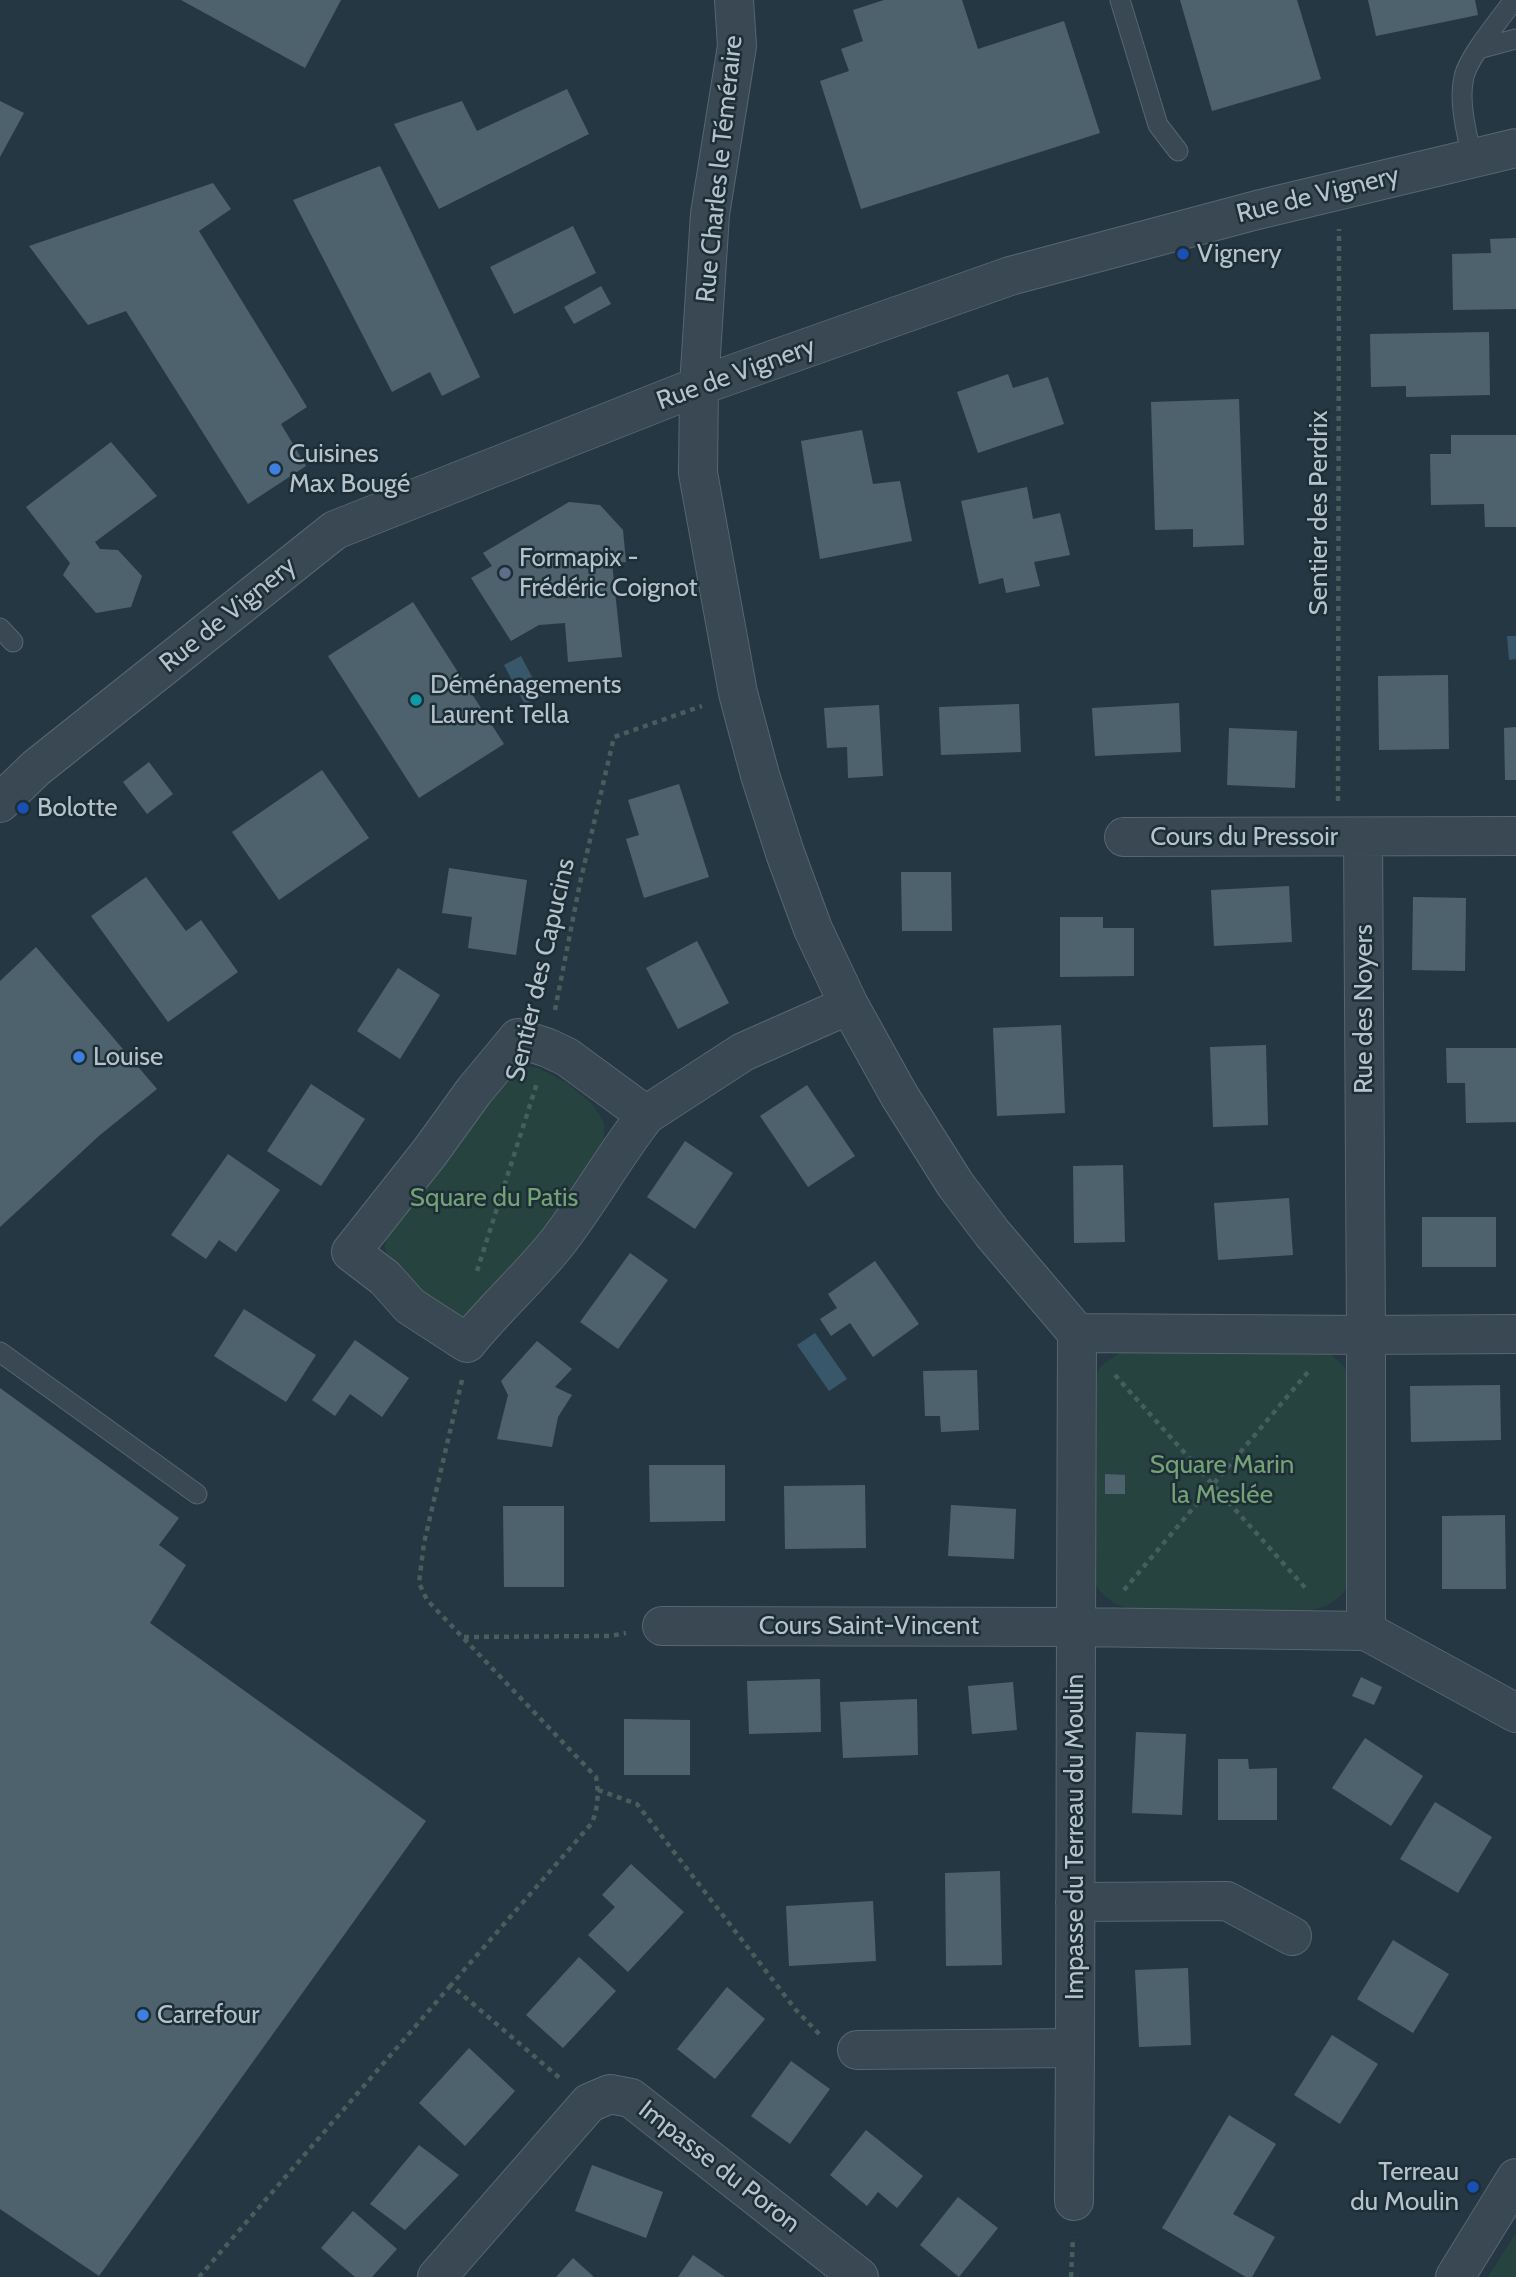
<!DOCTYPE html>
<html>
<head>
<meta charset="utf-8">
<style>
  body { margin:0 }
  canvas { display:block; background:#253742 }
</style>
</head>
<body>
<canvas width="1516" height="2277"></canvas>
<script>
const c = document.querySelector('canvas').getContext('2d');
c.lineJoin = 'round';
function fillPath(path, color) {
  c.fillStyle = color;
  c.fill(path, 'evenodd');
}
function strokePath(path, color, width, dash) {
  c.strokeStyle = color;
  c.lineWidth = width;
  c.lineCap = dash ? 'butt' : 'round';
  c.setLineDash(dash || []);
  c.stroke(path);
}
function label(font, color, halo, rows, align = 'center') {
  c.font = font + ' Cabin,sans-serif';
  c.lineWidth = 5;
  c.setLineDash([]);
  c.textBaseline = 'middle';
  c.strokeStyle = halo;
  c.fillStyle = color;
  for (const [text, x, y, turn = 0] of rows) {
    c.save();
    c.translate(x, y);
    c.rotate((+turn || 0) * Math.PI / 180);
    c.textAlign = isNaN(turn) ? turn : align;
    if (halo) c.strokeText(text, 0, 0);
    c.fillText(text, 0, 0);
    c.restore();
  }
}
const green = new Path2D(`
  M521,1066L538,1068L567,1083L593,1105L604,1123V1155L479,1319L447,1320L391,1274L385,1246L391,1212L503,1076Z
  M1121,1352L1330,1354L1343,1365L1349,1376L1348,1587C1338,1600 1326,1608 1310,1610L1131,1609C1114,1605 1102,1597 1094,1581V1380L1101,1366Z
  M1516,2233V2277H1488Z`);
const water = new Path2D(`
  M1507,636H1516V659L1509,660Z
  M521,656L542,696L525,705L504,665Z
  M815,1333L847,1379L829,1391L797,1345Z`);
const building = new Path2D(`
  M181,0H341L305,68Z
  M884,0H962L978,49L1064,21L1100,133L861,209L820,81L849,71L841,49L863,41L853,10Z
  M1180,0H1297L1321,79L1212,111Z
  M1368,0H1475L1478,15L1376,36Z
  M567,89L589,134L439,209L394,124L462,101L477,131Z
  M0,101L24,113L0,157Z
  M380,166L480,377L442,396L430,372L392,392L293,200Z
  M213,183L231,209L199,231L307,407L281,424L306,466L248,504L126,311L88,325L29,246Z
  M573,226L596,273L514,314L490,267Z
  M1516,238V309L1453,310L1452,254L1491,253L1490,239Z
  M601,286L611,304L574,324L564,307Z
  M1489,332L1490,395L1406,397V386L1371,387L1370,334Z
  M1008,374L1013,388L1048,377L1064,424L978,453L957,392Z
  M1239,399L1244,545L1193,547V529L1155,530L1151,402Z
  M862,430L873,484L900,481L912,541L820,559L801,441Z
  M1451,435H1516V527H1485L1484,504L1431,505L1430,454H1451Z
  M111,442L157,496L95,542L100,549L118,550L142,576L131,607L96,613L63,575L70,563L26,507Z
  M1027,487L1033,519L1060,513L1070,555L1034,562L1040,586L1006,593L1003,578L979,584L961,501Z
  M569,502L600,505L623,530L626,562L612,563L622,657L568,662L565,623L539,625L511,641L471,578L492,566L483,553Z
  M413,602L504,744L419,798L328,656Z
  M1448,675L1449,749L1379,750L1378,676Z
  M1179,703L1181,752L1095,756L1092,708Z
  M1019,704L1021,752L941,755L939,707Z
  M879,705L883,776L848,778L847,747L827,748L824,708Z
  M1516,727V780H1505L1504,728Z
  M1229,728L1297,731L1295,788L1227,785Z
  M149,762L173,794L147,814L123,782Z
  M322,770L369,838L279,900L232,832Z
  M679,784L709,877L644,898L626,839L639,835L628,800Z
  M449,868L527,880L516,955L468,948L472,917L442,913Z
  M901,872H951L952,931H902Z
  M146,877L186,931L201,920L238,972L168,1022L91,916Z
  M1289,886L1292,942L1214,946L1211,890Z
  M1413,897L1466,898L1465,971L1412,970Z
  M1060,917H1103V928H1134V976L1060,977Z
  M697,941L729,1003L678,1029L646,968Z
  M36,947L157,1089L100,1135L0,1227V981Z
  M398,968L440,995L400,1059L357,1031Z
  M1061,1025L1065,1113L997,1116L993,1028Z
  M1266,1045L1268,1125L1213,1127L1210,1047Z
  M1446,1048H1516V1122L1466,1123L1465,1083H1447Z
  M311,1084L365,1119L321,1186L267,1151Z
  M807,1085L855,1156L808,1187L760,1116Z
  M685,1141L733,1173L695,1229L647,1197Z
  M228,1154L280,1190L236,1252L219,1240L206,1259L171,1235Z
  M1123,1165L1125,1242L1074,1243L1073,1166Z
  M1289,1198L1293,1255L1218,1260L1214,1203Z
  M1422,1217H1496V1267H1422Z
  M630,1253L668,1280L618,1349L580,1322Z
  M875,1261L919,1324L873,1357L850,1323L831,1336L820,1319L837,1308L828,1294Z
  M244,1309L316,1355L286,1402L214,1356Z
  M355,1340L409,1378L382,1417L350,1394L335,1416L312,1400Z
  M537,1341L572,1369L555,1387L572,1395L558,1417L552,1447L497,1439L508,1395L501,1381Z
  M977,1370L979,1430L941,1432L940,1416H925L923,1371Z
  M1500,1385L1501,1440L1411,1442L1410,1386Z
  M0,1388L179,1518L159,1545L186,1565L150,1623L426,1821L99,2276L0,2209Z
  M649,1465H725V1521L650,1522Z
  M1105,1474L1125,1475V1494H1105Z
  M865,1485L866,1548L785,1549L784,1486Z
  M951,1505L1016,1509L1014,1559L948,1556Z
  M503,1506H564V1587H504Z
  M1505,1515L1506,1589H1442V1516Z
  M1361,1677L1382,1687L1374,1705L1352,1696Z
  M820,1679L821,1732L749,1734L747,1681Z
  M1013,1682L1017,1730L972,1734L968,1686Z
  M917,1699L918,1755L843,1758L840,1702Z
  M624,1719L690,1720V1775H624Z
  M1136,1732L1186,1734L1182,1815L1132,1813Z
  M1365,1738L1423,1776L1391,1826L1332,1788Z
  M1218,1759H1248L1249,1769L1277,1768V1820H1218Z
  M1435,1802L1492,1837L1458,1893L1400,1859Z
  M631,1864L684,1912L628,1972L588,1935L615,1907L602,1895Z
  M1000,1871L1002,1965L946,1966L945,1873Z
  M873,1901L876,1961L789,1966L786,1906Z
  M1393,1940L1449,1974L1413,2033L1357,1999Z
  M579,1957L616,1991L563,2048L526,2015Z
  M1188,1968L1191,2045L1139,2047L1135,1970Z
  M727,1987L765,2019L715,2079L677,2049Z
  M1332,2035L1378,2064L1340,2124L1294,2095Z
  M469,2048L515,2091L465,2146L419,2103Z
  M791,2061L830,2089L790,2144L751,2116Z
  M1229,2115L1276,2144L1233,2214L1275,2237L1252,2277H1246L1162,2228Z
  M866,2130L923,2176L897,2208L878,2192L867,2206L830,2175Z
  M419,2145L459,2175L405,2230L370,2204Z
  M592,2165L663,2192L646,2238L575,2211Z
  M958,2197L998,2228L959,2277L920,2245Z
  M353,2211L397,2249L372,2277H355L321,2248Z
  M693,2255L725,2277H678Z
  M573,2258L594,2277H556Z`);
const path = new Path2D(`
  M1338,801L1339,229
  M555,1010L580,883L614,737L702,706
  M477,1271L537,1083
  M1115,1375L1308,1591
  M462,1380L424,1543L419,1583L427,1600L596,1777C599,1794 598,1807 592,1823L451,1985L562,2080
  M1124,1590L1308,1372
  M464,1637L610,1636L626,1633
  M598,1790L637,1804L796,2010L822,2037
  M199,2277L451,1985
  M1071,2277L1073,2237`);
const lane = new Path2D(`
  M1120,0L1158,125L1178,151
  M1478,49L1516,39
  M1472,158C1467,134 1458,101 1464,77C1468,57 1501,18 1514,0
  M0,628L13,642
  M0,1352L197,1494`);
const street = new Path2D(`
  M734,0L737,46L710,214L699,386L698,473L738,693L760,775L785,853L813,929L849,1005L899,1095L955,1184L992,1233L1077,1333
  M0,803L36,768L335,530L699,386L1010,276L1257,210L1516,148
  M1124,837L1516,836
  M1363,837L1366,1335L1516,1334
  M518,1038L548,1048L567,1057L646,1115C614,1156 589,1202 557,1243C529,1278 495,1308 467,1343L410,1306L385,1278L351,1252L430,1152L474,1091Z
  M646,1115L743,1052L849,1005
  M1077,1333L1366,1335V1631L1076,1627Z
  M662,1626L1076,1627L1075,2048
  M1366,1631L1516,1713
  M1075,1902L1227,1901L1292,1936
  M857,2050L1075,2048L1074,2201
  M437,2277L589,2103L610,2094L631,2098L859,2277
  M1455,2277L1516,2178`);
const markers = [
  [1183,254,7,"#1a4fb4"],
  [275,469,7,"#3f7fe0"],
  [505,573,7,"#5c6f8a"],
  [416,700,7,"#0f9aa8"],
  [23,808,7,"#1a4fb4"],
  [79,1057,7,"#3f7fe0"],
  [143,2015,7,"#3f7fe0"],
  [1473,2187,7,"#1a4fb4"]
];
const streetNames = [
  ["Rue Charles le Téméraire",720,169,-84],
  ["Rue de Vignery",1318,195,-14],
  ["Rue de Vignery",736,374,-20],
  ["Sentier des Perdrix",1319,513,-90],
  ["Rue de Vignery",228,615,-39],
  ["Cours du Pressoir",1244,837],
  ["Sentier des Capucins",541,970,-77],
  ["Rue des Noyers",1364,1009,-90],
  ["Cours Saint-Vincent",869,1626],
  ["Impasse du Terreau du Moulin",1075,1837,-90],
  ["Impasse du Poron",719,2167,38]
];
const poiNames = [
  ["Vignery",1197,254],
  ["Cuisines",289,454],
  ["Max Bougé",289,484],
  ["Formapix -",519,558],
  ["Frédéric Coignot",519,588],
  ["Déménagements",430,685],
  ["Laurent Tella",430,715],
  ["Bolotte",37,808],
  ["Louise",93,1057],
  ["Carrefour",157,2015],
  ["Terreau",1459,2172,"right"],
  ["du Moulin",1459,2202,"right"]
];
const parkNames = [
  ["Square du Patis",494,1198],
  ["Square Marin",1222,1465],
  ["la Meslée",1222,1495]
];
fillPath(green, '#274340');
fillPath(water, '#38576a');
fillPath(building, '#4e626d');
strokePath(lane, '#57666f', 21);
strokePath(street, '#57666f', 40);
strokePath(path, '#455f5c', 4.5, [5, 5]);
strokePath(lane, '#394852', 19);
strokePath(street, '#394852', 38);
for (const [x, y, r, color] of markers) {
  const dot = new Path2D();
  dot.arc(x, y, r, 0, 2 * Math.PI);
  c.fillStyle = color;
  c.fill(dot);
  strokePath(dot, '#1e2e37', 2.5);
}
label('26px', '#b6c3cc', '#1e2e37', streetNames);
label('26px', '#b6c3cc', '#1e2e37', poiNames, 'left');
label('26px', '#73a274', '#1e2e37', parkNames);
</script>
</body>
</html>
